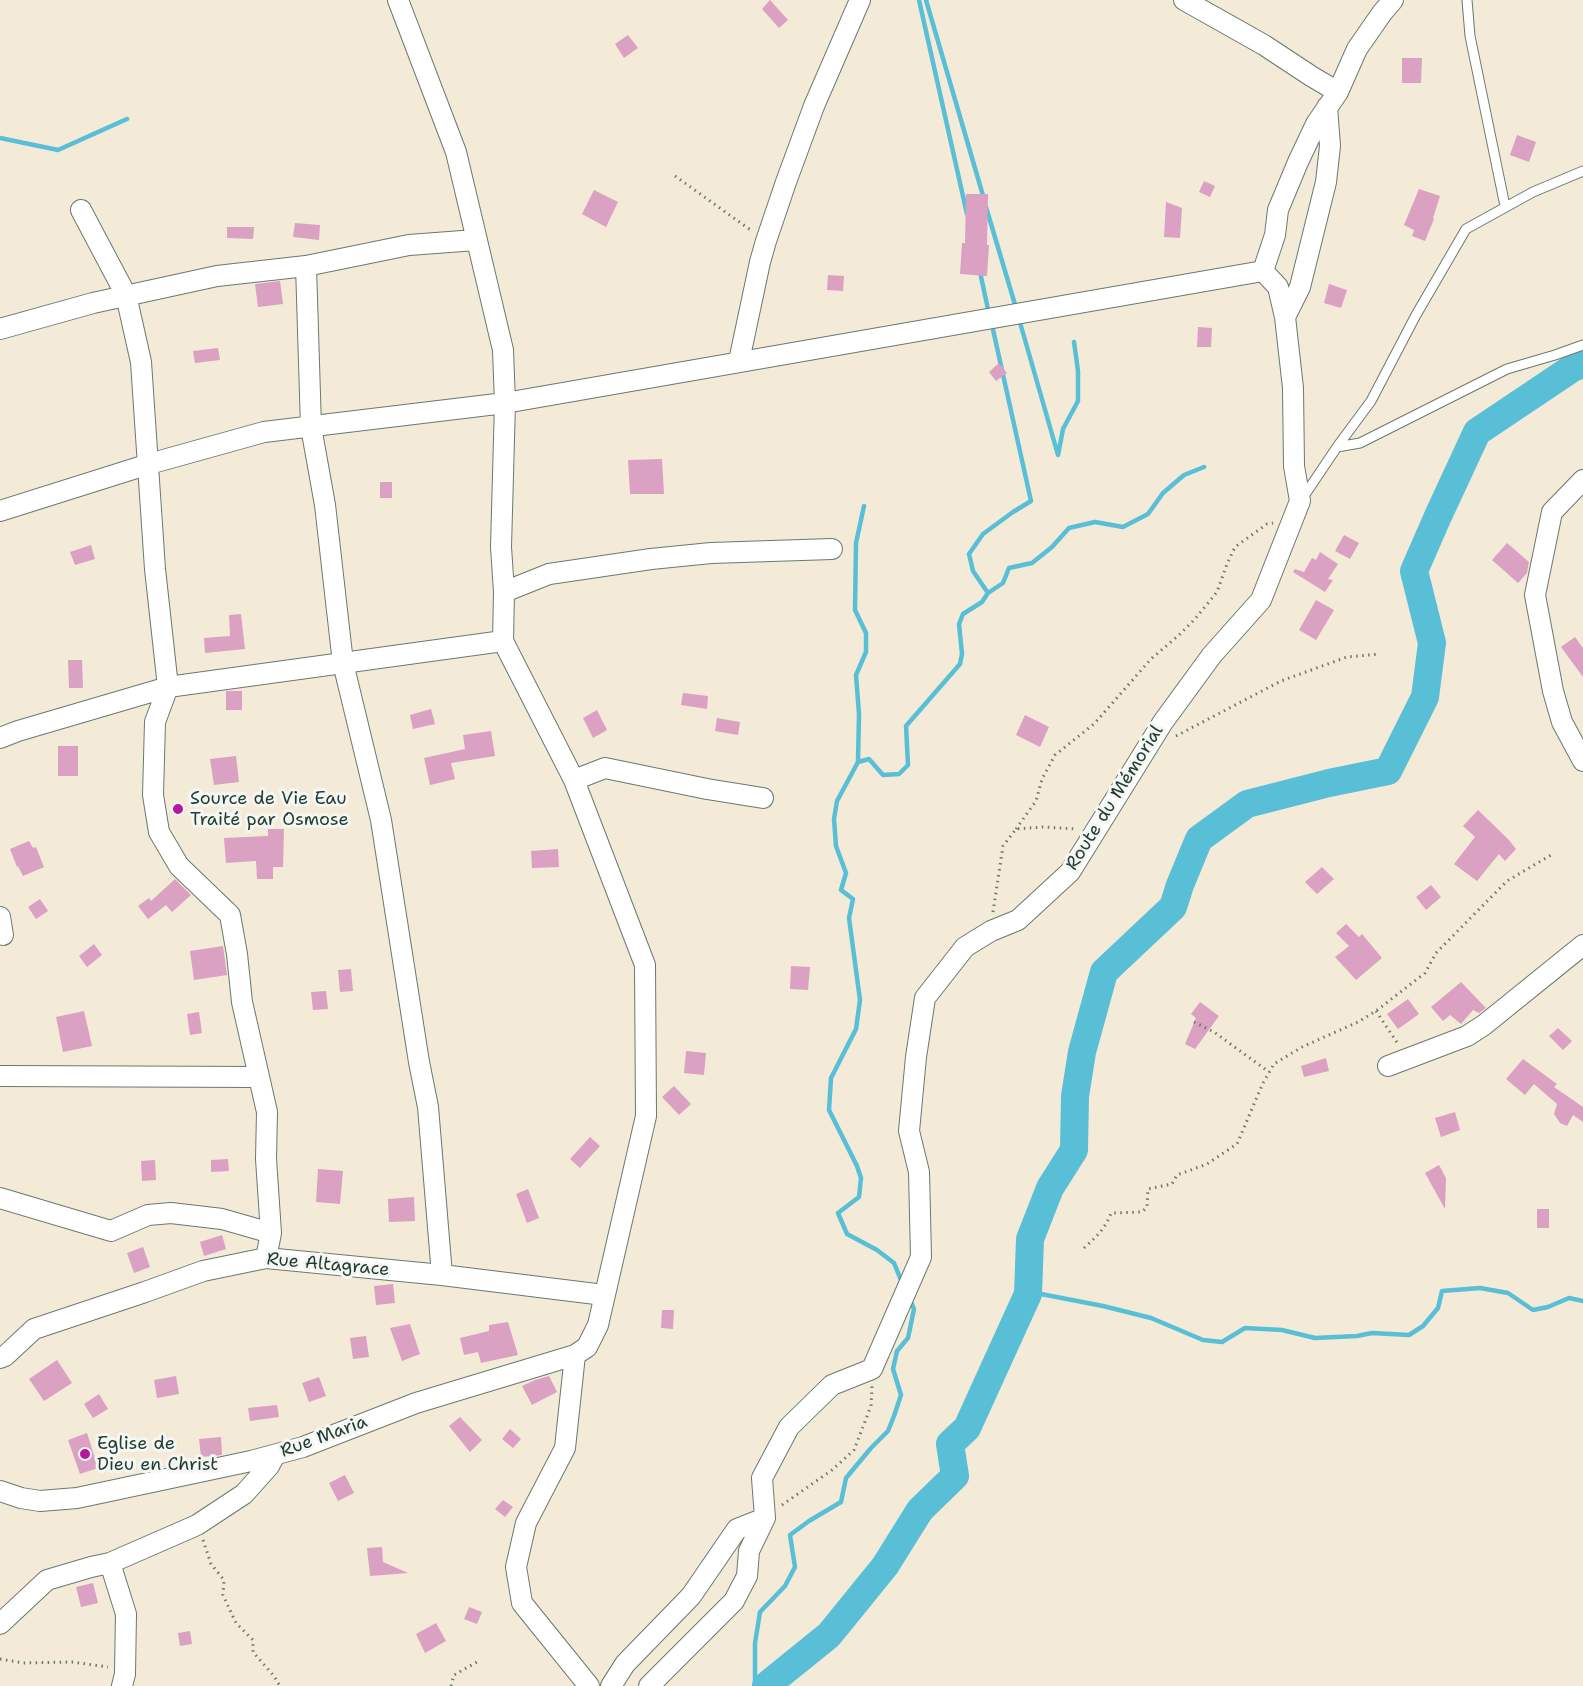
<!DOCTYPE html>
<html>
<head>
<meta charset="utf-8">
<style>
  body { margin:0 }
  canvas { display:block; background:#f3ead8 }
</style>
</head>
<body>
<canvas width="1583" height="1686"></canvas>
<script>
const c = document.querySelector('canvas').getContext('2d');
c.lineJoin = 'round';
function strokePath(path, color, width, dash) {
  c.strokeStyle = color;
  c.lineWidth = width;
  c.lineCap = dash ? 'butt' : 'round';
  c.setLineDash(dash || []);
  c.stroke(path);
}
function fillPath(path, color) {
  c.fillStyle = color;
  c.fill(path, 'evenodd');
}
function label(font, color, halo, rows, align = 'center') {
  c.font = font + ' "Shantell Sans",sans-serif';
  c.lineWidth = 6;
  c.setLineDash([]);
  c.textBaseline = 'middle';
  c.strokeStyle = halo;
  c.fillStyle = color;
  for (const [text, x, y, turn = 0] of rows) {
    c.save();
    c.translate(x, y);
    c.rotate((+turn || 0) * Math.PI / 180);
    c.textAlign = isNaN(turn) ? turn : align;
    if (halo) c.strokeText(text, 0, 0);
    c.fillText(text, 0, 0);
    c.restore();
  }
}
const stream = new Path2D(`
  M919,0L967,214
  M926,0L984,199
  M0,138L58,150L127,119
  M986,207L1016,308
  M980,272L989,314
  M1019,319L1058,455L1063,429L1078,401V371L1074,342
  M988,593L1003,583L1009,568L1032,563L1052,547L1069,528L1095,522L1123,527L1148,514L1163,493L1184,475L1204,467
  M858,762L859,714L856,675L866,652V633L855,610L856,543L864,506
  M903,1285L894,1263L877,1250L847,1234L838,1213L859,1197L861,1178L857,1166L829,1110L831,1078L856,1029L860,1000L849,918L853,899L841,890L846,873L836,846L834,819L837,801L858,762L869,759L883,775L899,774L908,765L906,726L960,664L962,654L959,624L963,614L982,602L988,593L973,571L969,554L983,534L1013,512L1031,501L992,325
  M1028,1294H1041L1103,1306L1151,1318L1203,1340L1222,1342L1245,1328L1282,1330L1315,1338L1357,1336L1372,1333L1409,1335L1423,1326L1438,1308L1442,1291L1480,1288L1508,1293L1533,1310L1548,1307L1569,1298L1583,1301
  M755,1686V1643L760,1612L785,1586L795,1567L790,1535L809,1521L841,1502L846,1478L871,1448L888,1431L894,1416L901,1395L893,1369L897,1351L908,1338L914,1309L909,1298`);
const river = new Path2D(`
  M766,1686L829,1635L885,1566L920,1510L955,1476L950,1444L967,1428L1028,1294L1030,1239L1050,1188L1074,1150L1075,1096L1082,1052L1104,972L1173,907L1180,885L1199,839L1247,804L1329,783L1388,771L1425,697L1432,643L1414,571L1438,516L1477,432L1571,369L1583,363`);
const building = new Path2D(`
  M770,0L788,20L779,28L762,9Z
  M628,35L638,48L624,58L615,44Z
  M1402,58H1422L1421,83H1402Z
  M1517,135L1536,142L1529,162L1510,155Z
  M1204,181L1215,186L1210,197L1199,192Z
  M1419,189L1440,196L1433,218L1434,219L1425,241L1412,236L1414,230L1404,225Z
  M594,190L618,202L606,227L582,214Z
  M966,194H988L987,245H989L987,276L960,274L962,243H965Z
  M1166,202L1182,208L1180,238L1164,237Z
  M295,223L320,225L319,240L293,237Z
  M227,227H254L253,239L227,238Z
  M828,275L844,276L843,291L827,290Z
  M280,281L283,304L258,307L255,284Z
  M1329,284L1347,290L1341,308L1324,303Z
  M1198,327L1212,328L1211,347H1197Z
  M218,348L220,360L195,363L193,351Z
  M999,363L1007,373L996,381L989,372Z
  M662,459L664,494H630L628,460Z
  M380,482H392V498H380Z
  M1344,535L1359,543L1350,559L1335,551Z
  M1507,543L1529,562L1527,573L1518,583L1492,560Z
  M91,545L95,559L75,565L70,552Z
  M1320,552L1338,564L1328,579L1333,580L1325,592L1293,572L1295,569L1304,572L1312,558L1316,560Z
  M1316,600L1334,610L1316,640L1299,630Z
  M241,614L245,649L205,653L204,638L230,636L229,615Z
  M1575,637L1583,648V677L1561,647Z
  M68,660H82L83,688H69Z
  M226,691H242V710H226Z
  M683,693L708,696L707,709L681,705Z
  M431,709L435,724L413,729L410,715Z
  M597,710L607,730L593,738L583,718Z
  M1025,715L1049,727L1040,747L1016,735Z
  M717,718L740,722L738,735L715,731Z
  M491,731L495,756L451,763L455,779L430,785L424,758L465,749L463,735Z
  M58,746H78V776H58Z
  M236,756L239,782L214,785L210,759Z
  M1478,810L1508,839L1516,849L1505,861L1499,854L1477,881L1454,864L1475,837L1463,826Z
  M268,829H284L283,867H273V879H257L256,861L226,863L224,838L268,836Z
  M29,841L33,848L36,847L44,867L23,876L18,866L17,867L10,849Z
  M558,849L559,867L532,868L531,851Z
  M1322,867L1334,879L1317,894L1305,882Z
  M175,879L191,895L172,912L166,905L148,919L138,906L149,898L151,901Z
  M1431,885L1441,897L1426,910L1416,897Z
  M40,899L48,911L36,919L28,907Z
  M1346,924L1359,937L1362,934L1382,958L1356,980L1335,957L1349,946L1336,933Z
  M94,944L102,955L87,967L79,956Z
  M223,946L227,975L194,980L190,951Z
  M791,966L810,967L808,990L790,989Z
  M351,969L353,991L340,992L338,970Z
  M1461,982L1486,1008L1479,1013L1473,1010L1461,1024L1450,1015L1443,1021L1431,1007Z
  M326,991L328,1009L313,1010L311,992Z
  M1408,999L1419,1014L1398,1029L1387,1014Z
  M1200,1002L1219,1016L1195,1049L1185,1044L1196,1018L1191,1014Z
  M84,1011L92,1046L63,1052L56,1017Z
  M199,1012L202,1033L190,1035L187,1014Z
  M1558,1028L1572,1041L1563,1050L1549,1036Z
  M686,1051L706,1053L704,1075L684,1073Z
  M1326,1058L1329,1071L1304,1077L1301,1066Z
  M1523,1059L1557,1084L1554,1087L1583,1107V1122L1573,1115L1567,1126L1560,1123L1554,1114L1557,1104L1534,1084L1525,1095L1506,1079Z
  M674,1086L691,1104L679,1115L662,1097Z
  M1455,1112L1460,1130L1441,1137L1435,1118Z
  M590,1137L600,1146L580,1168L570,1159Z
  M228,1159L229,1171L211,1172V1160Z
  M155,1160L156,1180L142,1181L141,1161Z
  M1439,1165L1446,1178L1445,1209L1425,1173Z
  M318,1169L343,1171L340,1204L316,1202Z
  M528,1189L539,1218L527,1223L516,1194Z
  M414,1197L415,1221L389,1222L388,1199Z
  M1537,1209H1549V1228H1537Z
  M222,1235L226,1249L204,1256L200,1242Z
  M143,1247L150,1267L134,1273L127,1253Z
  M393,1284L395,1303L376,1305L374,1286Z
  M662,1310H674L673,1329L661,1328Z
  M508,1322L518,1355L481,1363L478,1352L464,1355L460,1338L489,1331V1325Z
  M410,1324L420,1354L402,1361L390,1328Z
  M366,1336L369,1357L353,1359L350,1338Z
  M57,1360L72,1383L44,1401L29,1379Z
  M176,1376L179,1394L157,1398L154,1380Z
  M549,1376L557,1392L532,1405L522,1386L535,1380Z
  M319,1377L326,1396L309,1402L302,1383Z
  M99,1394L108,1409L93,1418L84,1404Z
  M277,1405L279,1417L250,1421L248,1408Z
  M460,1417L482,1440L470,1452L449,1426Z
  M510,1429L521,1439L513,1448L502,1439Z
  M87,1433L98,1468L80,1474L68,1440Z
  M221,1437L222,1455L201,1457L199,1439Z
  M345,1475L354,1493L338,1501L329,1483Z
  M503,1500L513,1507L505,1517L495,1509Z
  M382,1547L383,1562L408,1573L370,1576L367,1548Z
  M93,1583L98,1603L81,1607L76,1587Z
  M469,1607L482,1612L477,1624L464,1619Z
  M436,1623L446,1641L425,1653L416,1634Z
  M190,1631L192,1644L180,1646L178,1633Z`);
const path = new Path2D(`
  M675,176L752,231
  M1176,736L1281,681L1347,657L1380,654
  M1016,829L1036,801L1042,779L1055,755L1094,724L1151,659L1179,635L1195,619L1217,592L1227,564L1235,547L1267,524L1273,523
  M993,912L1003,846L1016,829L1043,827L1077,829
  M1376,1011L1398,1044
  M1194,1022L1214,1032L1269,1072
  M1084,1248C1095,1238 1106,1228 1111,1213L1142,1212L1147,1207L1148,1189L1172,1184L1177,1175L1207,1164L1237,1144L1263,1083L1274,1064L1302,1047L1358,1022L1376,1011L1425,973L1436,953L1507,881L1551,855
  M782,1505L832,1470L854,1450L871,1406L872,1386
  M203,1540L211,1564L224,1580L223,1595L236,1623L253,1640V1652L274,1676L280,1686
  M0,1659L23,1663L72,1662L108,1667
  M451,1686L454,1675L477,1662`);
const lane = new Path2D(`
  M1467,0L1470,36L1505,206
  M1337,447L1360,443L1507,369L1555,355L1583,345
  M1302,499L1337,447L1371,401L1416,315L1466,229L1533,192L1583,171`);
const street = new Path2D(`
  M1184,0L1264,45L1311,76L1338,92
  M81,210L126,295L141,362L155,569L168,687L155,722L153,795L159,832L179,866L230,915L237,954L242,1002L267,1112L266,1159L271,1233L266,1258
  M306,266L311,427L325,505L343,663L381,820L419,1062L428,1107L442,1275
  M1285,317L1300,287L1326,182L1330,146L1327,107
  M0,329L93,303L217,276L306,266L409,245L476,240
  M739,361L760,262L766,241L786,182L814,106L860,0
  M1583,480L1552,512L1535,595L1553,691L1562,722L1583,761
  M0,511L149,464L264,432L505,403L1263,271
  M504,592L549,574L651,559L711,553L832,549
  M0,738L18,731L168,687L503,641
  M574,780L605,768L707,789L763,798
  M0,917L3,935
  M1388,1066L1467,1036L1484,1025L1583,945
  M0,1076L259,1077
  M0,1198L111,1231L148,1215L171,1213L222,1219L271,1233
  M575,1355L565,1448L526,1523L516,1567L522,1603L589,1686
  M0,1358L5,1356L34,1329L145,1292L203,1271L266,1258L442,1275L604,1295
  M0,1491L21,1498L40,1501L77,1498L251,1461L303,1447L416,1403L575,1355L587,1347L598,1325L646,1116L645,965L574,780L503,641L504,592L501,547L505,403L503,350L456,152L398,0
  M110,1563L126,1614L125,1674L122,1686
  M0,1624L47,1580L91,1567L110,1563L197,1525L244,1494L269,1466L275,1455
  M611,1686L625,1664L691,1596L737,1529L765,1518
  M649,1686L734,1601L747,1576L749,1551L765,1518L762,1478L789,1427L832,1385L872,1369L921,1257L919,1172L909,1131L916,1057L925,998L965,947L991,931L1018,920L1070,872L1163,722L1212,655L1261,600L1300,501L1294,466L1293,388L1285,317L1278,287L1263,271L1275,235L1278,210L1298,162L1316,124L1338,92L1357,49L1382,13L1393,0`);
const markers = [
  [178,809,6,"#b5179e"],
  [85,1454,6,"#b5179e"]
];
const streetNames = [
  ["Route du Mémorial",1115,798,-58],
  ["Rue Altagrace",328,1265,5],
  ["Rue Maria",324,1437,-20]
];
const poiNames = [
  ["Source de Vie Eau",190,799],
  ["Traité par Osmose",190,820],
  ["Eglise de",97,1444],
  ["Dieu en Christ",97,1465]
];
strokePath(stream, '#59bfd7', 4.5);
strokePath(river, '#59bfd7', 28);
fillPath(building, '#dba1c2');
strokePath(lane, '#697a6d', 11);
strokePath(street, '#697a6d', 22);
strokePath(path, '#697a6d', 3, [1.5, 4.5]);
strokePath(lane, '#fff', 9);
strokePath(street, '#fff', 20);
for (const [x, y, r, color] of markers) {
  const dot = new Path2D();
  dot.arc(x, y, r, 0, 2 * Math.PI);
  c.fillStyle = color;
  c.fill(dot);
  strokePath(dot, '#f6f6f2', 2);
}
label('18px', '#1f3d34', '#f6f6f2', streetNames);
label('18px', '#1f3d34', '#f6f6f2', poiNames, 'left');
</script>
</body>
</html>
